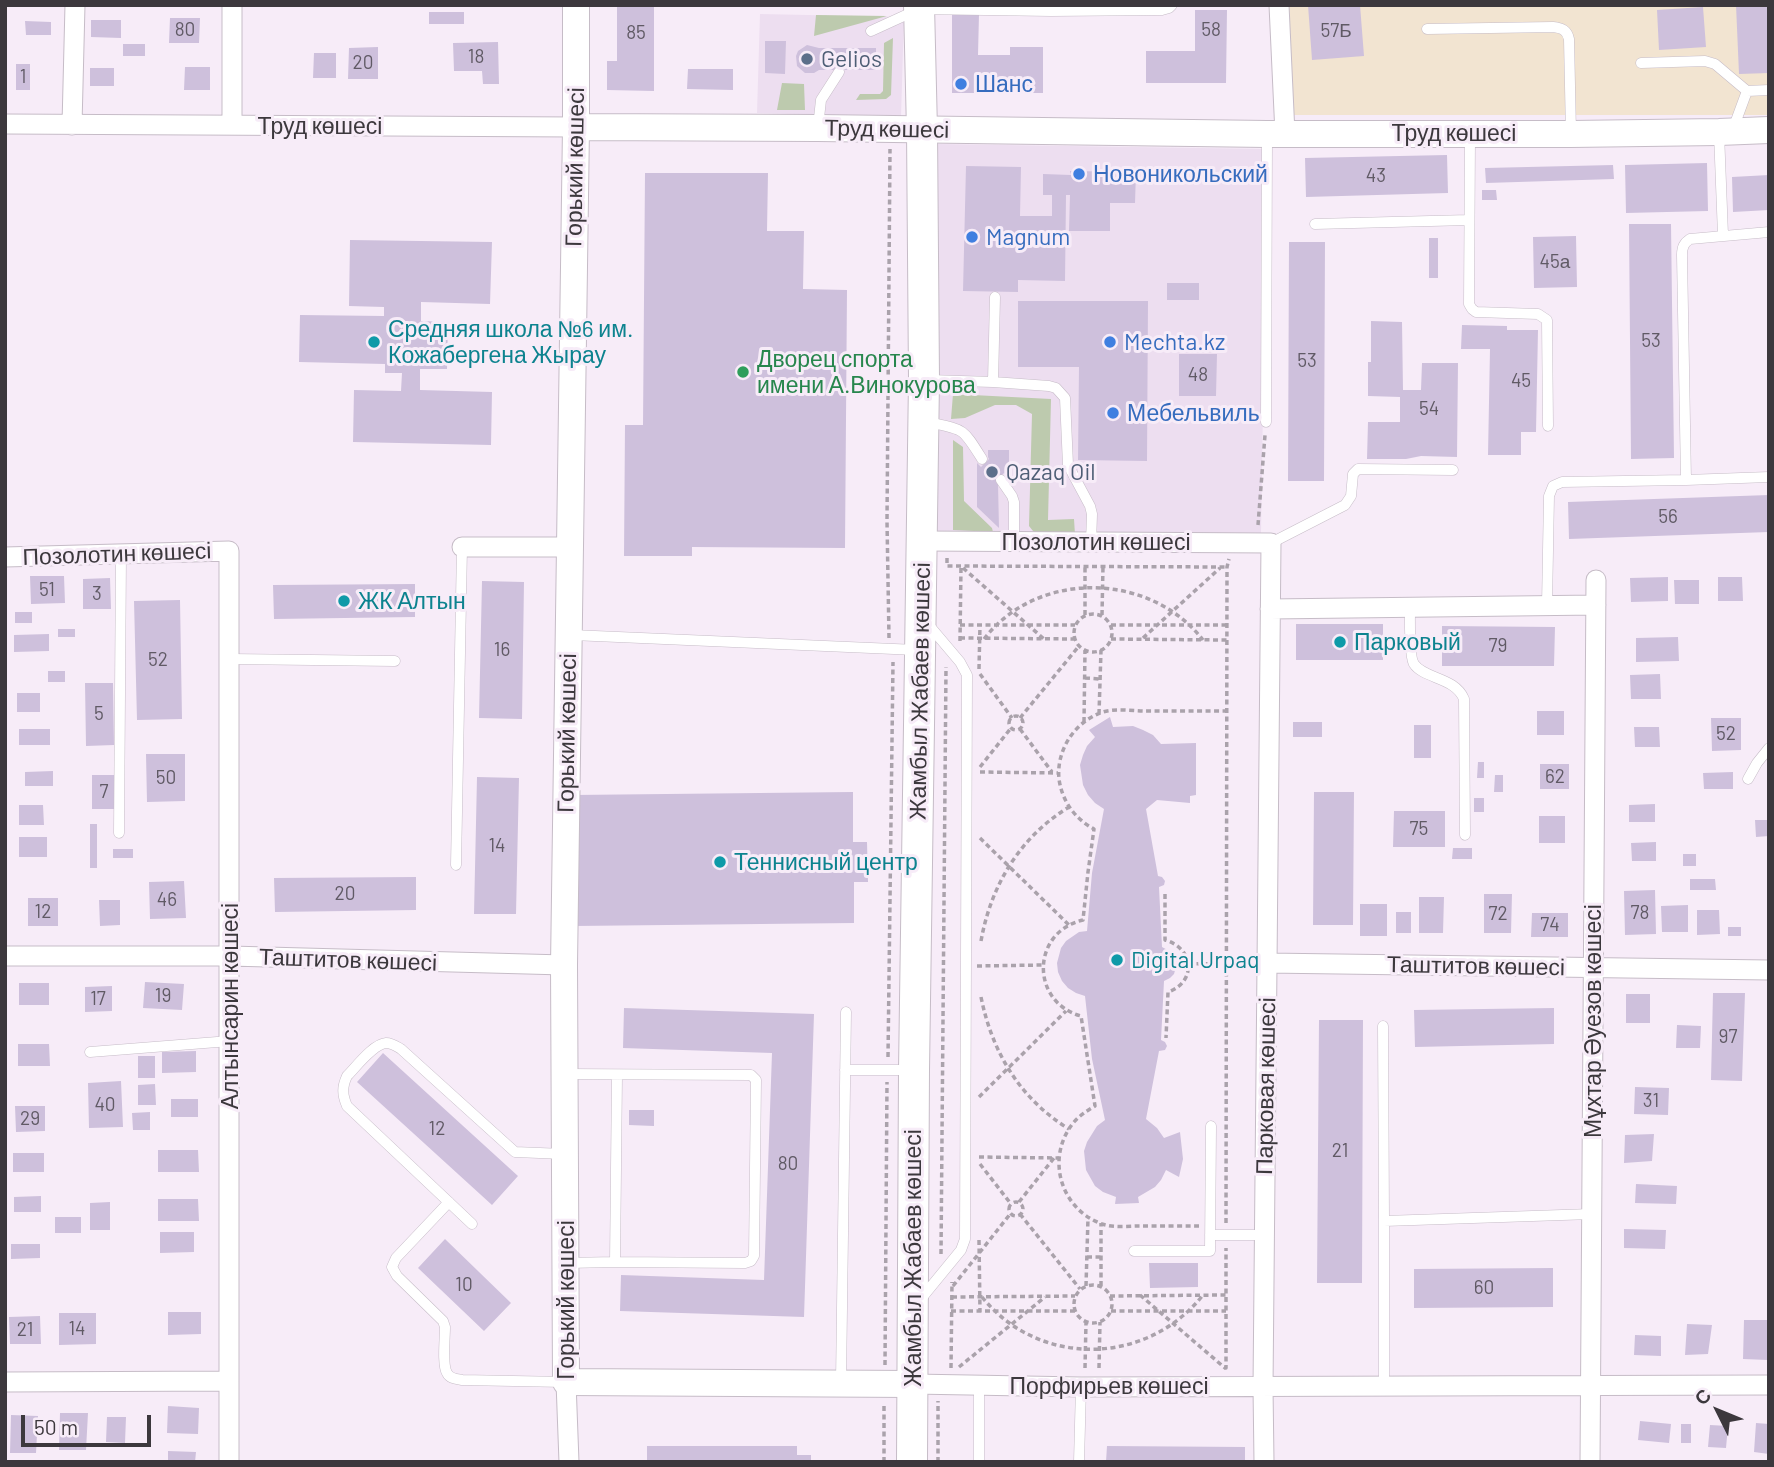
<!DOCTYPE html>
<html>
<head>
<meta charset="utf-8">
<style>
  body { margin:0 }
  #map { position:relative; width:1774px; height:1467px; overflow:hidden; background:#f7ecf8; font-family:Barlow,sans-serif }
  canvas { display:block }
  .frame { position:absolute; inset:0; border:7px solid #3c383d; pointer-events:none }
  .north { position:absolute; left:1683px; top:1376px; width:70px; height:70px; -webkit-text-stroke:5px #f7ecf8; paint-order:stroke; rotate:313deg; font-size:19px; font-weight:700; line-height:28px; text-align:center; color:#3c383d }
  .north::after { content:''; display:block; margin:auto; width:24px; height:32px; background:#3c383d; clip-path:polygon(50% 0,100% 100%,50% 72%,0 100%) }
  .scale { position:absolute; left:21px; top:1415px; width:130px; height:32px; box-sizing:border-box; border:4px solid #3c383d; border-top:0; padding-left:9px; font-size:21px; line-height:24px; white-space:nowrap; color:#3c383d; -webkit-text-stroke:5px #f7ecf8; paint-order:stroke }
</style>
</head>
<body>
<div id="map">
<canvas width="1774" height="1467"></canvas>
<div class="frame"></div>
<div class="north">С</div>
<div class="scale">50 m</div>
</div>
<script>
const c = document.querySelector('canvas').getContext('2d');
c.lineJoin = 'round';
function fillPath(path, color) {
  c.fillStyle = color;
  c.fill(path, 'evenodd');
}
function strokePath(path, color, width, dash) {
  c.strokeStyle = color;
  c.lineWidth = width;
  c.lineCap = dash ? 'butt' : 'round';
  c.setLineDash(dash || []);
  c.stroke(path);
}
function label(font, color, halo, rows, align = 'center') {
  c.font = font + ' Barlow,sans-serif';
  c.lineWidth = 6;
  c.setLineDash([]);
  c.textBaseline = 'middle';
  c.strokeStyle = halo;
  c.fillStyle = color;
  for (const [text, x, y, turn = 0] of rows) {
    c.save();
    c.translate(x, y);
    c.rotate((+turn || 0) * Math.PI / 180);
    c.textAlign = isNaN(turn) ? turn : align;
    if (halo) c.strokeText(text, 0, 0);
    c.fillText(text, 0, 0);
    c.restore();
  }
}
const built = new Path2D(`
  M760,14L904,17L901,117L757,113Z
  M938,144L1267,149L1261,533L936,535Z`);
const industrial = new Path2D(`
  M1289,5H1769V115H1293Z`);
const green = new Path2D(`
  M816,15L887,16L814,36Z
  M893,38L891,95L886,99L856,100L860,94H880L883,91L884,43Z
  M782,83L804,84L805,110H777Z
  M953,394L1051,399L1048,520L1074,519L1075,535L1037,536L1029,526L1032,414L1016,405H995L965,418L951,419Z
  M953,440L963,447L964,501L992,528L993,532L953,530Z`);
const building = new Path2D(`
  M617,5H654V91L607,90V61H617Z
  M1308,5H1360L1364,56L1312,60Z
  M1736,5H1769V73L1739,74Z
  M1703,7L1706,47L1659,50L1657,10Z
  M1195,10H1227L1226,83H1146V51H1195Z
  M429,12H464V24H429Z
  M979,14L978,55H1010V47H1043V93H952V15Z
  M170,18H200L199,43H169Z
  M91,20H121V38L91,37Z
  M25,21L51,22V35H26Z
  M765,41H786L785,74L765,73Z
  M498,42L499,84H483L482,71H454L453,43Z
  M123,44H145V56H123Z
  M807,45L819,48H876V70H819L814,73H805L797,66L796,56L798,51Z
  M378,47V79H348L349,48Z
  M314,53H336V78H313Z
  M16,64H30V90H16Z
  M185,67H210V90H184Z
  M90,68H114V86H90Z
  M688,69H733V90L687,89Z
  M1447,155L1448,193L1306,197L1305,158Z
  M1707,163L1708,211L1626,213L1625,165Z
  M1613,165L1614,179L1486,183L1485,168Z
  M966,166L1021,167L1020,216H1052V195H1043V174L1071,175L1070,171L1136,172L1135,203H1110V231H1069L1070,195H1066L1065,281L1018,280V292L963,291Z
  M645,173H768L767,231H804L803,289L847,290L845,548L692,547V556H624L625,425H643Z
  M1769,175V210L1733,212L1732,177Z
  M1482,190H1496L1497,200H1482Z
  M1629,224H1671L1674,458L1631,459Z
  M1576,236L1577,287L1534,288L1533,237Z
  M1429,238H1438V278H1429Z
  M350,240L492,242L490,304L421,302V321L448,322L447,369H420V390L492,392L491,445L353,442L354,390L401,391L402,373H385V364L299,362L300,315L384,316V307L349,306Z
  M1289,242H1325L1324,481H1288Z
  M1167,283H1199V300H1167Z
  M1018,301H1148L1147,461L1078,460L1079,367H1018Z
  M1371,321L1402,322L1403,390H1421L1422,363H1458L1457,457L1421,456L1406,459H1367L1368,422H1400V397L1368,396V362H1371Z
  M1462,325L1507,326V330H1538L1536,432H1521V455H1488L1490,349H1461Z
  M1179,354H1217L1216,396H1179Z
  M988,450H1009V477L1004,473L996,481L998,484L999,528L977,507V463L981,467L989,459L988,457Z
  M1769,495V532L1569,539L1568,502Z
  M30,576H64L65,603L31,604Z
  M1668,577V601L1631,602L1630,578Z
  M1718,577H1742L1743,601H1718Z
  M110,578L111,609H83V579Z
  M1674,580H1699V604H1675Z
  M482,581L524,582L522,719L479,718Z
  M415,584V617L274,619L273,585Z
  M180,600L182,719L137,720L134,601Z
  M15,612H32V623H15Z
  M1296,624H1383V660H1296Z
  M1442,626L1555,627L1554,666H1442Z
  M58,629H75V637H58Z
  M49,634V651L14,652V635Z
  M1678,637L1679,661L1636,662V638Z
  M48,671H65V682H48Z
  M1660,674L1661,699H1631L1630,675Z
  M85,683H113L114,745L86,746Z
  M17,693H40V712H17Z
  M1537,711H1564V735H1537Z
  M1110,717L1113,727L1133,726L1143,730L1153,735L1161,744L1196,743V795L1190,796V803L1157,800L1146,809L1158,876L1162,877L1165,881L1164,885L1159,887L1162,947L1173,953L1177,963L1174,974L1170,978L1164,981L1161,1040L1165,1042L1167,1046L1165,1050L1159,1051L1146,1119L1157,1128L1164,1138L1180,1132L1183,1159L1179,1177L1166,1170L1161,1180L1155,1187L1138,1197L1139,1203L1115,1204L1116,1197L1103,1192L1095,1186L1086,1170L1084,1151L1087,1142L1097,1126L1105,1120L1092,1059L1085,996L1076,993L1068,988L1062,981L1058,972L1057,963L1061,948L1066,941L1079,932L1087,931L1092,873L1104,809L1095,803L1088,795L1083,785L1080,765L1083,755L1087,746L1095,737L1089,730Z
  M1711,718H1741V750L1712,751Z
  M1293,722H1322V737H1293Z
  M1414,725H1431V758H1414Z
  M1634,727H1659L1660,747H1635Z
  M19,729H50V745H19Z
  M146,754H185V801L147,802Z
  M1478,762H1484V778H1477Z
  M1540,764H1569V789H1540Z
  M53,771V786H25V772Z
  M1733,772V789H1704L1703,773Z
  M92,775H116L117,809H92Z
  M1495,775H1503V792H1494Z
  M477,777L519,778L516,914H474Z
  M853,792V842H867L868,882H854V923L574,926L573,795Z
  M1314,792H1354L1353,925H1313Z
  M1474,798H1484V812H1474Z
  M1655,804V822H1629V805Z
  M19,805H43L44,825H19Z
  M1394,811H1445V847H1393Z
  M1539,816H1565V843H1539Z
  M1755,820H1769V836L1756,837Z
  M90,824H97V868H90Z
  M19,837H47V857H19Z
  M1656,842V861H1632L1631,843Z
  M1453,848H1472V859H1452Z
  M113,849H133V858H113Z
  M1683,854H1696V866H1683Z
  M416,877V910L275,912L274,878Z
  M1690,879H1715L1716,890H1690Z
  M184,881L186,918L150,919L149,882Z
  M1655,890L1656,934L1625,935L1624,891Z
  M1484,894H1512L1511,933H1484Z
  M1419,897H1444L1443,933H1419Z
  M28,898H58V926H28Z
  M99,900H120V925L100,926Z
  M1360,904H1387V936H1360Z
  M1688,905V932H1662L1661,906Z
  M1697,910H1719L1720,934L1697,935Z
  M1396,912H1411V933H1396Z
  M1532,913H1568V937H1531Z
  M1728,927H1741V936H1728Z
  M145,982L184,984L182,1010L143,1008Z
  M19,983H49V1005H19Z
  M112,986V1011L85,1012V987Z
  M1713,993H1745L1742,1081L1711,1080Z
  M1626,994H1650V1023H1626Z
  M624,1008L814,1014L804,1317L620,1311L621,1275L764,1280L772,1053L623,1048Z
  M1554,1008V1044L1415,1047L1414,1010Z
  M1319,1020H1363L1362,1283H1317Z
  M1677,1025L1701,1026L1700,1048H1676Z
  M18,1044H49L50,1066H18Z
  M196,1051V1072L162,1073V1052Z
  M383,1053L518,1176L492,1205L357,1082Z
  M138,1056H155V1078H138Z
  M121,1081L123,1127L89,1128L88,1083Z
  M155,1084L156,1105H138V1085Z
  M1635,1087L1669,1088L1668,1115L1634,1114Z
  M171,1099H198V1117H171Z
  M15,1106H45V1131L16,1132Z
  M629,1110H654V1126L629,1125Z
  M150,1112V1130H133L132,1113Z
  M1654,1134L1652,1161L1624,1163L1625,1135Z
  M158,1150H198L199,1172H158Z
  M13,1153H44V1172H13Z
  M1636,1184L1677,1186L1676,1204L1635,1203Z
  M41,1196V1212H14V1197Z
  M158,1199H198L199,1221H158Z
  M110,1202V1230H90V1203Z
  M55,1217H81V1233H55Z
  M1624,1229L1666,1230L1665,1249L1624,1248Z
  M160,1232H194V1252L160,1253Z
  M445,1239L511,1303L484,1331L418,1268Z
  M11,1244H40V1258L11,1259Z
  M1149,1263H1198V1287L1150,1288Z
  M1553,1268V1307L1414,1308V1269Z
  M168,1312H201V1334L168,1335Z
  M59,1313H96V1344L59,1345Z
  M40,1316L41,1344H10L9,1317Z
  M1744,1320H1769L1768,1360L1743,1359Z
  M1687,1324L1712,1325L1708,1354L1685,1355Z
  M1635,1335L1661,1336V1356L1634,1355Z
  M168,1406L199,1408L198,1434L167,1433Z
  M60,1413H88L86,1450H59Z
  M11,1415L38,1416L36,1453H10Z
  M107,1417H126L125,1443L106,1442Z
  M1640,1421L1671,1424L1669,1443L1638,1440Z
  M1756,1423L1769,1424V1454L1754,1452Z
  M1681,1424H1691V1443H1681Z
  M1710,1425L1728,1426L1726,1448L1708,1447Z
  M647,1446H797V1455H811V1462H647Z
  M1107,1446L1245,1447V1462H1106Z
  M168,1451L196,1452L195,1462H168Z`);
const path = new Path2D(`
  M1258,525L1265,435
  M947,558V566L1227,567
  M963,568L1044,639
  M1074 633a19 19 0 1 1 38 0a19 19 0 1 1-38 0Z
  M1085,615V566
  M1102,615L1103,566
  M960,625H1075
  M1111,625H1227
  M889,638L887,521L890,149
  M960,638L1075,639
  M1143,638L1220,568
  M984,639C1038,569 1150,572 1203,640
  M1111,639L1227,640
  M960,641L961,566
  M979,669L980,625
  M980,674L1012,718
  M1085,678L1100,679
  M1099,714L1101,650
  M1009 723a7 7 0 1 1 14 0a7 7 0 1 1-14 0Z
  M1020,718L1079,646
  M1084,722L1085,650
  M1020,729L1052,772
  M980,767L1011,728
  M980,772L1058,773
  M980,838L1069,925
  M1165,894V940C1194,948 1197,982 1168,992L1166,1038
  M981,941C991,885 1020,837 1069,807
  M1188,964L1249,963
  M977,966L1043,965
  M981,997C992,1052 1020,1099 1069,1129
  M888,1057L893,662
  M979,1097L1066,1011
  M979,1157L1059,1158
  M980,1164L1011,1204
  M1009 1209a7 7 0 1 1 14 0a7 7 0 1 1-14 0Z
  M1019,1202L1054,1158
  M1020,1214L1080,1289
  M1226,1223L1227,567L1229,559
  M1199,1226C1180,1226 1160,1226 1140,1226C1128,1226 1114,1228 1102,1224C1060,1209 1045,1157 1074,1122C1080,1115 1087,1111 1095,1106L1081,1016C1030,1002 1031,932 1083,920L1088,872L1094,829C1075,819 1062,801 1059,779C1056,750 1075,721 1103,712C1116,708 1132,711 1146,711C1173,711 1200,711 1227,711
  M979,1240L980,1312
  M941,1254L946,667
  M1087,1257H1101
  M1074 1304a19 19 0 1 1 38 0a19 19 0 1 1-38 0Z
  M953,1286L1011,1213
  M1086,1286L1088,1218
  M1101,1286V1223
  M1140,1295L1225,1368
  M1110,1296L1226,1295
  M952,1297L1075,1296
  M982,1297C1039,1368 1147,1366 1203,1295
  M951,1311H1075
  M1111,1311H1226
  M885,1365L887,1082
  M959,1367L1045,1297
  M951,1368L952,1282
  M1085,1368L1086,1322
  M1099,1368L1100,1322
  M1224,1368H1226V1248
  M884,1462V1404
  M938,1462V1401`);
const lane = new Path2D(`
  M1427,29L1553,27C1562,28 1567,30 1569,39L1571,133
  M871,31L919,9L1051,11L1162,10L1169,8L1172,5
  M1641,63L1705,61L1715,64L1747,91L1769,90
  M818,127L821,100L839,72
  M1733,129L1747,91
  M1719,133L1723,235
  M1470,137L1469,304L1472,309L1476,312L1538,314L1547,320L1548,426
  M1315,224L1469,220
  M1769,232L1690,239C1684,243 1682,247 1682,255L1686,480L1769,477
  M995,297L993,382L1049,386L1056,388L1065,398L1068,465L1090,506L1092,514L1091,543
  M928,380L993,382
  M927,422C965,430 962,427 982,459
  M1266,422L1267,135
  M1001,480L1012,496L1014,502V542
  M1271,543L1345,505L1351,496L1353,474L1358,469L1453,470
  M1547,605L1549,496L1553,486L1562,482L1686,480
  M1410,608C1410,619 1409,657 1414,664C1424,679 1455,677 1464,699L1465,835
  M572,635L917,650
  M230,659L395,661
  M1748,779L1757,763L1769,748
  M119,833L121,554
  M456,865L462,547
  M1383,1026L1384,1221L1592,1214
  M90,1052L230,1041
  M845,1070H910
  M564,1074L751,1075L756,1080L754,1256L751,1261L745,1263L615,1262L566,1263
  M449,1202L396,1258L392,1267L397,1276L443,1321L445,1327C445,1338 442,1365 447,1373C450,1379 457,1379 462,1380L565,1382
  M472,1224L347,1106C342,1094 342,1087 347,1076C356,1067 373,1044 386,1043C392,1043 396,1046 401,1049L515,1152L564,1154
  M1210,1235H1264
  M1134,1251H1210L1211,1126
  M615,1262L617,1075
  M920,1300L961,1250L965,1239L967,675L960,662L927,623
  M841,1382L846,1012
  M979,1385V1462
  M1384,1386V1221
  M1079,1462L1081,1387`);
const street = new Path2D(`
  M1279,5L1285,134
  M5,124L576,127
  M72,125L75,5
  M232,125V5
  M922,541L1271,543L1263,1387L1264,1462
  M462,547H570
  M5,557L229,551V1462
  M1270,609L1596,605
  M5,956H230L564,965
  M1267,963L1769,970
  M5,1382L229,1381
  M566,1382L569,1462
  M913,1384L1081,1387L1769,1385
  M1590,1462L1596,580`);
const secondary = new Path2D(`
  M576,5V127L564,965L566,1382L913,1384
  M576,127L818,128L1267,134H1571L1719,132L1769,130`);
const primary = new Path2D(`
  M912,1462L914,1070L924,380L922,130L919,5`);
const markers = [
  [807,59,7,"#5c6f8a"],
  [961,84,7,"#3f7fe0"],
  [1079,174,7,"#3f7fe0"],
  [972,237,7,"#3f7fe0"],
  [374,342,7,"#0f9aa8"],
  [1110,342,7,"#3f7fe0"],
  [743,372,7,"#2e9e5b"],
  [1113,413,7,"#3f7fe0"],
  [992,472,7,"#5c6f8a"],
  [344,601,7,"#0f9aa8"],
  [1340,642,7,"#0f9aa8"],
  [720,862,7,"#0f9aa8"],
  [1117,960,7,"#0f9aa8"]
];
const numberNames = [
  ["80",185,30],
  ["58",1211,30],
  ["57Б",1336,31],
  ["85",636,33],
  ["18",476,57],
  ["20",363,63],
  ["1",23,77],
  ["43",1376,176],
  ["45а",1555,262],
  ["53",1651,341],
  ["53",1307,361],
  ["48",1198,375],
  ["45",1521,381],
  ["54",1429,409],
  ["56",1668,517],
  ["51",47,590],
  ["3",97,594],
  ["79",1498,646],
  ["16",502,650],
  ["52",158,660],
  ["5",99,714],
  ["52",1726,734],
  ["62",1555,777],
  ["50",166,778],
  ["7",104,792],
  ["75",1419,829],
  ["14",497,846],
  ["20",345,894],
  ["46",167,900],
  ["12",43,912],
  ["78",1640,913],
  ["72",1498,914],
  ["74",1550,925],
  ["19",163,996],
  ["17",98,999],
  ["97",1728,1037],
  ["31",1651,1101],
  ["40",105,1105],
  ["29",30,1119],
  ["12",437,1129],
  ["21",1340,1151],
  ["80",788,1164],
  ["10",464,1285],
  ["60",1484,1288],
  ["14",77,1329],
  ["21",25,1330]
];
const serviceNames = [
  ["Gelios",821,59],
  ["Qazaq Oil",1006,472]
];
const shopNames = [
  ["Шанс",975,84],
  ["Новоникольский",1093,174],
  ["Magnum",986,237],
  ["Mechta.kz",1124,342],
  ["Мебельвиль",1127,413]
];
const streetNames = [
  ["Труд көшесі",320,126],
  ["Труд көшесі",887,129,1],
  ["Труд көшесі",1454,133],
  ["Горький көшесі",575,167,-89],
  ["Позолотин көшесі",1096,542],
  ["Позолотин көшесі",117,554,-2],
  ["Жамбыл Жабаев көшесі",920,691,-89],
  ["Горький көшесі",567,733,-89],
  ["Таштитов көшесі",348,960,2],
  ["Таштитов көшесі",1476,966,1],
  ["Алтынсарин көшесі",230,1006,-90],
  ["Мұхтар Әуезов көшесі",1593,1021,-90],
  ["Парковая көшесі",1266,1086,-89],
  ["Жамбыл Жабаев көшесі",913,1258,-90],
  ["Горький көшесі",566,1300,-90],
  ["Порфирьев көшесі",1109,1386]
];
const cultureNames = [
  ["Средняя школа №6 им.",388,329],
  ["Кожабергена Жырау",388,355],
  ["ЖК Алтын",358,601],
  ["Парковый",1354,642],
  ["Теннисный центр",734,862],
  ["Digital Urpaq",1131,960]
];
const leisureNames = [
  ["Дворец спорта",757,359],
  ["имени А.Винокурова",757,385]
];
fillPath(built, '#eddef0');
fillPath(industrial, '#f2e4d1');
fillPath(green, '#bdcaae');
fillPath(building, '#cec0dc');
strokePath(lane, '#c6bcc7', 11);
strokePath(street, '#c6bcc7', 21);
strokePath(secondary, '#c6bcc7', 28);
strokePath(primary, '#c6bcc7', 32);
strokePath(path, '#aaa2ab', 3.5, [5, 3.5]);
strokePath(lane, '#fff', 10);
strokePath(street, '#fff', 19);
strokePath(secondary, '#fff', 26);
strokePath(primary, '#fff', 30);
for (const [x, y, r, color] of markers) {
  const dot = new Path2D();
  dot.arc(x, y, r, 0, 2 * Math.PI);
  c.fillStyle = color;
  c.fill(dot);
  strokePath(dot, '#f7ecf8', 2.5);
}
label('19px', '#605a65', null, numberNames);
label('23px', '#4e5e75', '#f7ecf8', serviceNames, 'left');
label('23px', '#366cbe', '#f7ecf8', shopNames, 'left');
label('23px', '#3c383d', '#f7ecf8', streetNames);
label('23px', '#0d838f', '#f7ecf8', cultureNames, 'left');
label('23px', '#27864d', '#f7ecf8', leisureNames, 'left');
</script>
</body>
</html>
